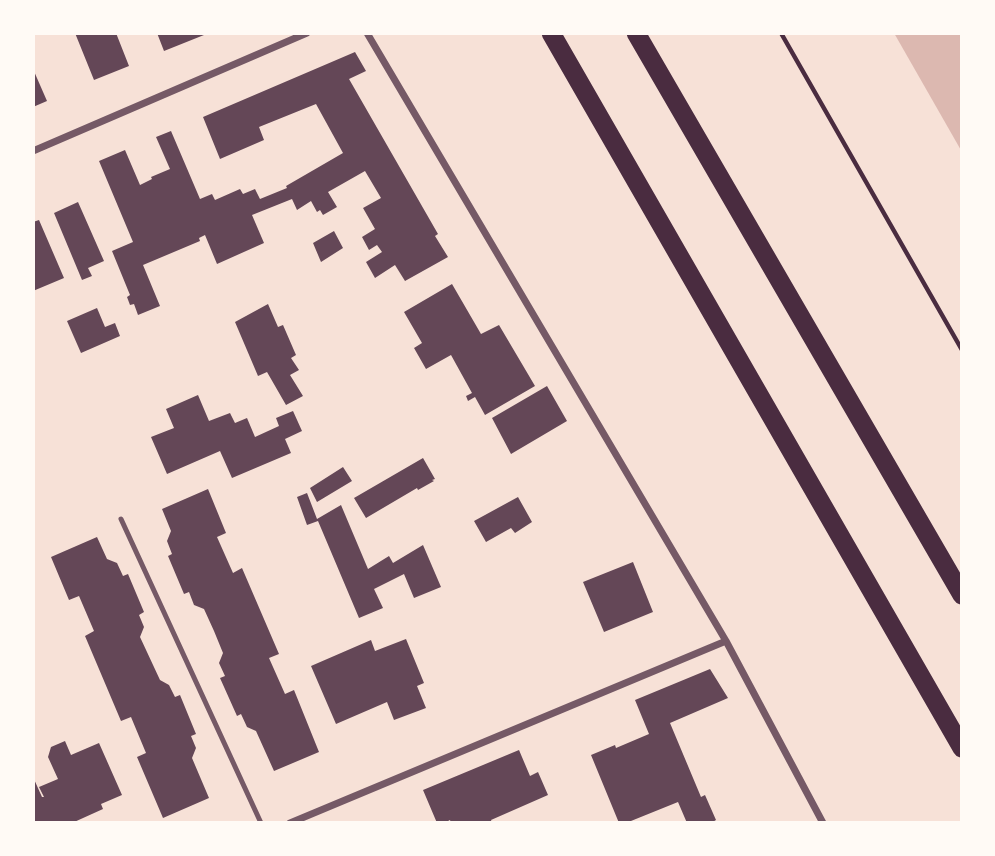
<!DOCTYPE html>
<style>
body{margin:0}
#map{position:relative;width:995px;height:856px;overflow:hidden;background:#f7e1d7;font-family:Spectral,serif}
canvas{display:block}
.frame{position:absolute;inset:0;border:35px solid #fffaf5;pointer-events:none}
</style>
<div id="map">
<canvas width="995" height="856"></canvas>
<div class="frame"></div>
</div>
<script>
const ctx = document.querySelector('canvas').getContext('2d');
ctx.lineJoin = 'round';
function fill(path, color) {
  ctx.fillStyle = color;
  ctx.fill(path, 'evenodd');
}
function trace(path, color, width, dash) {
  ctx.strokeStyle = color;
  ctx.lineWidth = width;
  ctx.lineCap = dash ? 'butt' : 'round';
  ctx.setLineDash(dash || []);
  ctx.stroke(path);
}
fill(new Path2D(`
 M 894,33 L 962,33 L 962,152 Z`), '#dcb8b0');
fill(new Path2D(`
 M 75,33 L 116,33 L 129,66 L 94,80 Z
 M 157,33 L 209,33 L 164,51 Z
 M 355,52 L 366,71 L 349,79 L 438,234 L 435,236 L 448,257 L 405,281 L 395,265 L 375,278 L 366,262 L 382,252 L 377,245 L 369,250 L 362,237 L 375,229 L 363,208 L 381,198 L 365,171 L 328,192 L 337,207 L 323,215 L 320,210 L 317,212 L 311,201 L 297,210 L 292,199 L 252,215 L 264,243 L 217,264 L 205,235 L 199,238 L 200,241 L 143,265 L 160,306 L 138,315 L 134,304 L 130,305 L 127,297 L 130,295 L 112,251 L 133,242 L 99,161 L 125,150 L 140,185 L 152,179 L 151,177 L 170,169 L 156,137 L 171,131 L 200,199 L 212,194 L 215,200 L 240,189 L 243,194 L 255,189 L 260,199 L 287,188 L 286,186 L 343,153 L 316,104 L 259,127 L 264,140 L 220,159 L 203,117 Z
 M 33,69 L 47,101 L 33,107 Z
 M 78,202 L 104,261 L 88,268 L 92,276 L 82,280 L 54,213 Z
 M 39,220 L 64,278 L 33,291 L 33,222 Z
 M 334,231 L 343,248 L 321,262 L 313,243 Z
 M 452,284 L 481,334 L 499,325 L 535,386 L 485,415 L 475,397 L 468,401 L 466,396 L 472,393 L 451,355 L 426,369 L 414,348 L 422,343 L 404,312 Z
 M 268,304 L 278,327 L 283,325 L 296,355 L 291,358 L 299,370 L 290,375 L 303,396 L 286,405 L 267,372 L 258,376 L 235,322 Z
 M 97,308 L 105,327 L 115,323 L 120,336 L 81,353 L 67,321 Z
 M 547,386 L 567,421 L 511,454 L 492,418 Z
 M 198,395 L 209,421 L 230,413 L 235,423 L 247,418 L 255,437 L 279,426 L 276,418 L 293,411 L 302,431 L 285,439 L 291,453 L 232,478 L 220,451 L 167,474 L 151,437 L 174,428 L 166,409 Z
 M 423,458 L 435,479 L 432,480 L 434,481 L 418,490 L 417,488 L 366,518 L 354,498 Z
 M 343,467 L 352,481 L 317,502 L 310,488 Z
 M 208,489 L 226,533 L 217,537 L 233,573 L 242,568 L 279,654 L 269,658 L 285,694 L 294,690 L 319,752 L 274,771 L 256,731 L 247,727 L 241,714 L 237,716 L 220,678 L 225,676 L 219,663 L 223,653 L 214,631 L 204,609 L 194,605 L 189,592 L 184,594 L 168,556 L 172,554 L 167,541 L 171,531 L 162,509 Z
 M 307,493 L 317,519 L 341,505 L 368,569 L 389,556 L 393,563 L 423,545 L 441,587 L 414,598 L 404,574 L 374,589 L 383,608 L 359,618 L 318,521 L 307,525 L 297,497 Z
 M 518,497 L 532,522 L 515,533 L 511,528 L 486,542 L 474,521 Z
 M 97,537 L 107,559 L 117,563 L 123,576 L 128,574 L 144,612 L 139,615 L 144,627 L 140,637 L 160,680 L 169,685 L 175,697 L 180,695 L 196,734 L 191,736 L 196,748 L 192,758 L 209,798 L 163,818 L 137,757 L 146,753 L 131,717 L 121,721 L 85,636 L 94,631 L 79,596 L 69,600 L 51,557 Z
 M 633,562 L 653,612 L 604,632 L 583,582 Z
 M 406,639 L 424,683 L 417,686 L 426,708 L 394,720 L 387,702 L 336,724 L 311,666 L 371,640 L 375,651 Z
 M 710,669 L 728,698 L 670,723 L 701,797 L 705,795 L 716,820 L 711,823 L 687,823 L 678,802 L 626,823 L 619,823 L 591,755 L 615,745 L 616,748 L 649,734 L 635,700 Z
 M 65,741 L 71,755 L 99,743 L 122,795 L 101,804 L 103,809 L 72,823 L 33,823 L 33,777 L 42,797 L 44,797 L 39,787 L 58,779 L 48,757 L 51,747 Z
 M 519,750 L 530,776 L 538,772 L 548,795 L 491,820 L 492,823 L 451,823 L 450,820 L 444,823 L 437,823 L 423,790 Z`), '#644757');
trace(new Path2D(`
 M 781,33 L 962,350`), '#4a2c40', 4.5);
trace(new Path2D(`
 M 121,519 L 261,823`), '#755966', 5);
trace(new Path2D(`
 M 367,33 L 726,641 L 823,823
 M 33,151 L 307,33
 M 290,823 L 726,641`), '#755966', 7);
trace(new Path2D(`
 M 551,33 L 962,748
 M 636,33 L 962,595`), '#4a2c40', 19);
</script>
